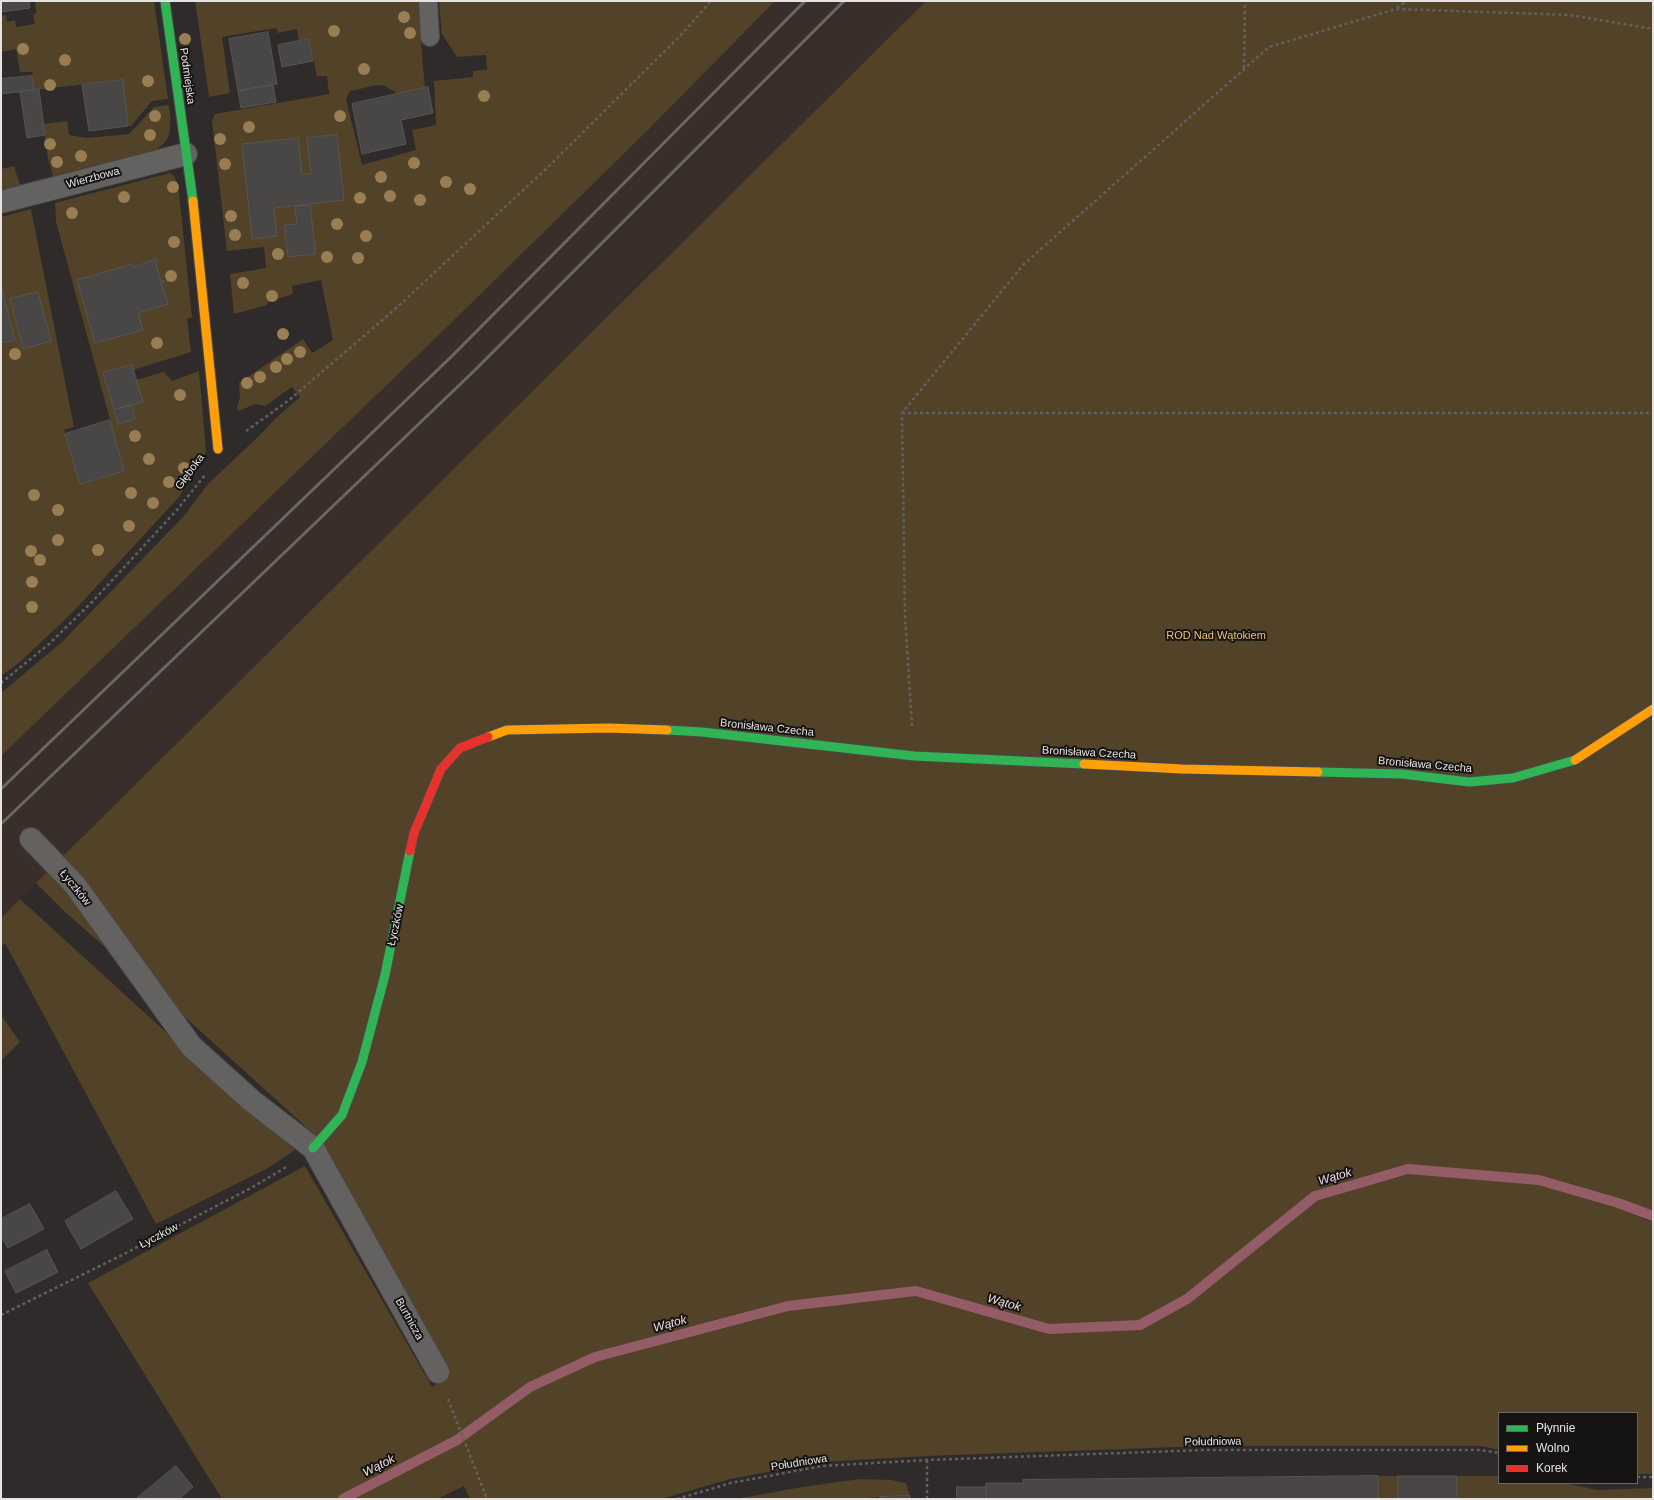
<!DOCTYPE html>
<meta charset="utf-8">
<style>
body{margin:0}
#map{position:relative;width:1654px;height:1500px;overflow:hidden;background:#2e2b2a;font-family:Arial,sans-serif}
canvas{display:block}
.frame{position:absolute;inset:0;border:2px solid #e6e2e1;pointer-events:none}
.legend{position:absolute;left:1498px;top:1412px;width:140px;height:72px;box-sizing:border-box;background:#161413;border:1px solid #696665;margin:0;padding:5px 7px;list-style:none;font-size:12px;color:#e6e2e1}
.legend li{display:flex;align-items:center;gap:8px;height:20px}
.legend b{width:20px;border:1px solid #696665}
</style>
<div id="map">
<canvas width="1654" height="1500"></canvas>
<div class="frame"></div>
<ul class="legend">
<li><b style="height:5px;background:#30b455"></b>Płynnie</li>
<li><b style="height:5px;background:#ff9f0a"></b>Wolno</li>
<li><b style="height:5px;background:#e5322d"></b>Korek</li>
</ul>
</div>
<script>
const ctx = document.querySelector('canvas').getContext('2d');
ctx.lineJoin = 'round';
function fill(path, color) {
  ctx.fillStyle = color;
  ctx.fill(path, 'evenodd');
}
function trace(path, color, width, dash) {
  ctx.strokeStyle = color;
  ctx.lineWidth = width;
  ctx.lineCap = dash ? 'butt' : 'round';
  ctx.setLineDash(dash || []);
  ctx.stroke(path);
}
function drawText(font, color, halo, rows, align = 'center') {
  ctx.font = font + ' Arial,sans-serif';
  ctx.lineWidth = 4;
  ctx.setLineDash([]);
  ctx.textBaseline = 'middle';
  ctx.strokeStyle = halo;
  ctx.fillStyle = color;
  for (const [text, x, y, turn = 0] of rows) {
    ctx.save();
    ctx.translate(x, y);
    ctx.rotate((+turn || 0) * Math.PI / 180);
    ctx.textAlign = isNaN(turn) ? turn : align;
    if (halo) ctx.strokeText(text, 0, 0);
    ctx.fillText(text, 0, 0);
    ctx.restore();
  }
}
fill(new Path2D(`
 M 775,1 L 926,1 L 1,918 L 1,756 L 446,328 L 648,130 Z`), '#392e2a');
fill(new Path2D(`
 M 35,1 L 154,1 L 168,99 L 152,101 L 131,126 L 128,126 L 122,80 L 34,90 L 32,72 L 20,72 L 16,49 L 1,52 L 1,16 L 6,15 L 7,22 L 15,20 L 16,27 L 35,24 L 33,14 L 36,13 Z
 M 195,1 L 423,1 L 426,36 L 421,44 L 425,88 L 398,94 L 385,86 L 378,85 L 350,91 L 346,99 L 362,165 L 416,150 L 412,130 L 436,125 L 434,81 L 473,77 L 473,71 L 487,70 L 486,55 L 457,57 L 442,34 L 439,1 L 775,1 L 648,130 L 446,328 L 1,756 L 1,693 L 62,642 L 183,517 L 208,484 L 261,434 L 276,418 L 300,397 L 292,387 L 265,406 L 255,404 L 239,411 L 237,408 L 240,397 L 239,383 L 303,339 L 312,353 L 333,340 L 321,280 L 292,286 L 293,294 L 268,302 L 267,305 L 234,314 L 230,274 L 266,268 L 264,247 L 227,251 L 212,121 L 215,114 L 329,94 L 327,76 L 317,76 L 309,39 L 299,41 L 297,29 L 278,33 L 276,28 L 222,37 L 230,93 L 209,97 Z
 M 926,1 L 1653,1 L 1653,1213 L 1618,1200 L 1539,1178 L 1408,1167 L 1313,1193 L 1187,1295 L 1141,1322 L 1050,1326 L 917,1288 L 787,1304 L 593,1355 L 528,1385 L 454,1438 L 336,1499 L 222,1499 L 88,1283 L 305,1166 L 432,1387 L 448,1377 L 413,1310 L 315,1135 L 197,1028 L 65,912 L 36,883 Z
 M 169,105 C 171,124 174,140 155,150 L 53,176 L 48,158 L 43,124 L 67,121 L 69,135 L 87,138 L 129,134 L 154,107 Z
 M 14,166 L 20,185 L 1,190 L 1,169 Z
 M 170,173 L 174,176 L 178,184 L 192,317 L 187,319 L 191,352 L 133,370 L 132,365 L 103,373 L 118,424 L 135,419 L 131,405 L 136,380 L 164,372 L 172,381 L 199,371 L 206,452 L 179,497 L 72,613 L 20,662 L 1,676 L 1,217 L 31,209 L 74,427 L 64,430 L 80,484 L 124,471 L 56,222 L 55,203 Z
 M 20,899 L 295,1150 L 268,1168 L 156,1224 L 5,943 L 1,946 L 1,918 Z
 M 1,1015 L 20,1042 L 1,1061 Z
 M 1410,1174 L 1539,1184 L 1617,1208 L 1653,1222 L 1653,1474 L 1637,1474 L 1637,1413 L 1499,1413 L 1499,1450 L 1481,1446 L 1206,1446 L 927,1456 L 822,1462 L 730,1479 L 661,1499 L 470,1499 L 464,1486 L 437,1499 L 351,1499 L 459,1443 L 532,1390 L 597,1360 L 790,1310 L 917,1296 L 1050,1333 L 1143,1329 L 1189,1302 L 1318,1199 Z
 M 1378,1476 L 1398,1476 L 1398,1499 L 1378,1499 Z
 M 1457,1476 L 1499,1476 L 1499,1483 L 1564,1483 L 1597,1490 L 1653,1488 L 1653,1499 L 1457,1499 Z
 M 860,1479 L 892,1480 L 906,1483 L 910,1496 L 880,1497 L 858,1499 L 735,1499 L 802,1487 Z`), '#514228');
trace(new Path2D(`
 M 343,1499 L 457,1440 L 530,1387 L 595,1357 L 788,1306 L 916,1291 L 1049,1329 L 1140,1325 L 1187,1299 L 1315,1196 L 1408,1169 L 1539,1180 L 1618,1203 L 1653,1216`), '#945c67', 10);
const building = new Path2D(`
 M 1,1 L 29,1 L 30,8 L 1,12 Z
 M 268,32 L 277,84 L 238,91 L 229,39 Z
 M 309,39 L 313,61 L 282,67 L 278,45 Z
 M 32,76 L 34,90 L 1,94 L 1,79 Z
 M 123,80 L 128,126 L 89,131 L 82,85 Z
 M 273,85 L 276,102 L 241,108 L 238,91 Z
 M 428,87 L 433,113 L 401,120 L 406,144 L 362,154 L 352,104 Z
 M 39,89 L 45,135 L 27,138 L 20,92 Z
 M 337,135 L 344,200 L 274,208 L 277,236 L 252,239 L 242,144 L 298,138 L 302,174 L 311,174 L 307,138 Z
 M 310,205 L 316,254 L 288,257 L 284,225 L 297,224 L 295,207 Z
 M 157,259 L 158,261 L 155,262 L 161,281 L 163,280 L 164,282 L 161,282 L 168,304 L 138,313 L 143,330 L 95,343 L 77,280 L 132,264 L 133,267 Z
 M 1,286 L 15,340 L 1,343 Z
 M 38,292 L 51,341 L 23,349 L 10,299 Z
 M 132,365 L 143,402 L 114,410 L 103,373 Z
 M 131,405 L 135,419 L 118,424 L 114,410 Z
 M 110,420 L 124,471 L 80,484 L 65,434 Z
 M 116,1191 L 133,1219 L 81,1249 L 65,1221 Z
 M 30,1204 L 44,1229 L 8,1248 L 1,1236 L 1,1219 Z
 M 47,1250 L 58,1272 L 16,1293 L 5,1271 Z
 M 176,1466 L 193,1487 L 179,1499 L 136,1499 Z
 M 1378,1476 L 1378,1499 L 986,1499 L 986,1483 L 1023,1483 L 1023,1480 Z
 M 1398,1476 L 1457,1476 L 1457,1499 L 1398,1499 Z
 M 957,1487 L 986,1487 L 986,1499 L 957,1499 Z
 M 910,1496 L 910,1499 L 880,1499 L 880,1497 Z`);
fill(building, '#494746');
trace(building, '#575553', 1);
const lane = new Path2D(`
 M 428,1 L 430,37`);
const street = new Path2D(`
 M 1,202 L 186,154
 M 31,839 L 75,885 L 191,1046 L 252,1101 L 313,1148 L 438,1372`);
const fast = new Path2D(`
 M 165,1 L 193,201
 M 667,730 L 702,732 L 914,756 L 1084,764
 M 1318,772 L 1402,774 L 1469,782 L 1513,778 L 1575,760
 M 313,1148 L 342,1115 L 362,1062 L 385,975 L 410,851`);
const slow = new Path2D(`
 M 193,201 L 218,449
 M 488,737 L 507,730 L 609,728 L 667,730
 M 1575,760 L 1653,709
 M 1084,764 L 1182,769 L 1318,772`);
const jam = new Path2D(`
 M 410,851 L 414,833 L 441,769 L 460,748 L 488,737`);
trace(lane, '#4b4848', 20);
trace(street, '#4b4848', 24);
trace(fast, '#4b4848', 11);
trace(slow, '#4b4848', 11);
trace(jam, '#4b4848', 11);
trace(new Path2D(`
 M 1397,8 L 1406,1
 M 1244,68 L 1245,1
 M 902,413 L 1653,413
 M 246,431 L 288,401 L 393,311 L 547,168 L 683,33 L 711,1
 M 1,683 L 49,644 L 93,601 L 176,511 L 206,474
 M 912,726 L 905,616 L 902,413 L 1023,265 L 1269,47 L 1396,9 L 1570,15 L 1653,29
 M 1,1315 L 122,1255 L 251,1188 L 288,1166
 M 448,1399 L 487,1499
 M 927,1460 L 927,1499
 M 1637,1477 L 1653,1477
 M 677,1499 L 731,1483 L 822,1466 L 927,1460 L 1204,1450 L 1480,1450 L 1499,1453`), '#626160', 2.5, [3, 3]);
trace(lane, '#646261', 18);
trace(street, '#646261', 22);
trace(fast, '#30b455', 9);
trace(slow, '#ff9f0a', 9);
trace(jam, '#e5322d', 9);
trace(new Path2D(`
 M 1,789 L 451,357 L 805,1
 M 1,824 L 474,371 L 844,1`), '#6a6766', 3);
ctx.fillStyle = '#987e52';
for (const [x, y] of [
 [404,17],
 [334,31],
 [410,33],
 [185,39],
 [23,49],
 [65,60],
 [364,69],
 [148,81],
 [50,85],
 [484,96],
 [155,116],
 [340,116],
 [249,127],
 [150,135],
 [220,139],
 [50,144],
 [81,156],
 [57,162],
 [414,163],
 [225,164],
 [381,177],
 [446,182],
 [173,187],
 [470,189],
 [390,196],
 [124,197],
 [360,198],
 [420,200],
 [72,213],
 [231,216],
 [337,224],
 [235,235],
 [366,236],
 [174,242],
 [278,254],
 [327,257],
 [358,258],
 [171,276],
 [243,283],
 [272,296],
 [283,334],
 [157,343],
 [300,352],
 [15,354],
 [287,359],
 [276,367],
 [260,377],
 [247,383],
 [180,395],
 [135,436],
 [149,459],
 [184,468],
 [169,482],
 [131,493],
 [34,495],
 [153,503],
 [58,510],
 [129,526],
 [58,540],
 [98,550],
 [31,551],
 [40,560],
 [32,582],
 [32,607]
]) {
  ctx.beginPath();
  ctx.arc(x, y, 6, 0, 2 * Math.PI);
  ctx.fill();
}
drawText('11px', '#e6e2e1', '#161413', [
 ["Podmiejska",187,76,82],
 ["Wierzbowa",93,178,-15],
 ["Głęboka",190,472,-54],
 ["Bronisława Czecha",767,728,6],
 ["Bronisława Czecha",1089,753,3],
 ["Bronisława Czecha",1425,765,5],
 ["Łyczków",75,888,51],
 ["Łyczków",396,925,-78],
 ["Łyczków",159,1236,-28],
 ["Burtnicza",409,1319,61],
 ["Południowa",1213,1442,-1],
 ["Południowa",799,1463,-9]
]);
drawText('11px', '#eec172', '#161413', [
 ["ROD Nad Wątokiem",1216,636]
]);
drawText('italic 12px', '#f2dee1', '#161413', [
 ["Wątok",1335,1177,-16],
 ["Wątok",1004,1303,16],
 ["Wątok",670,1324,-15],
 ["Wątok",379,1466,-27]
]);
</script>
